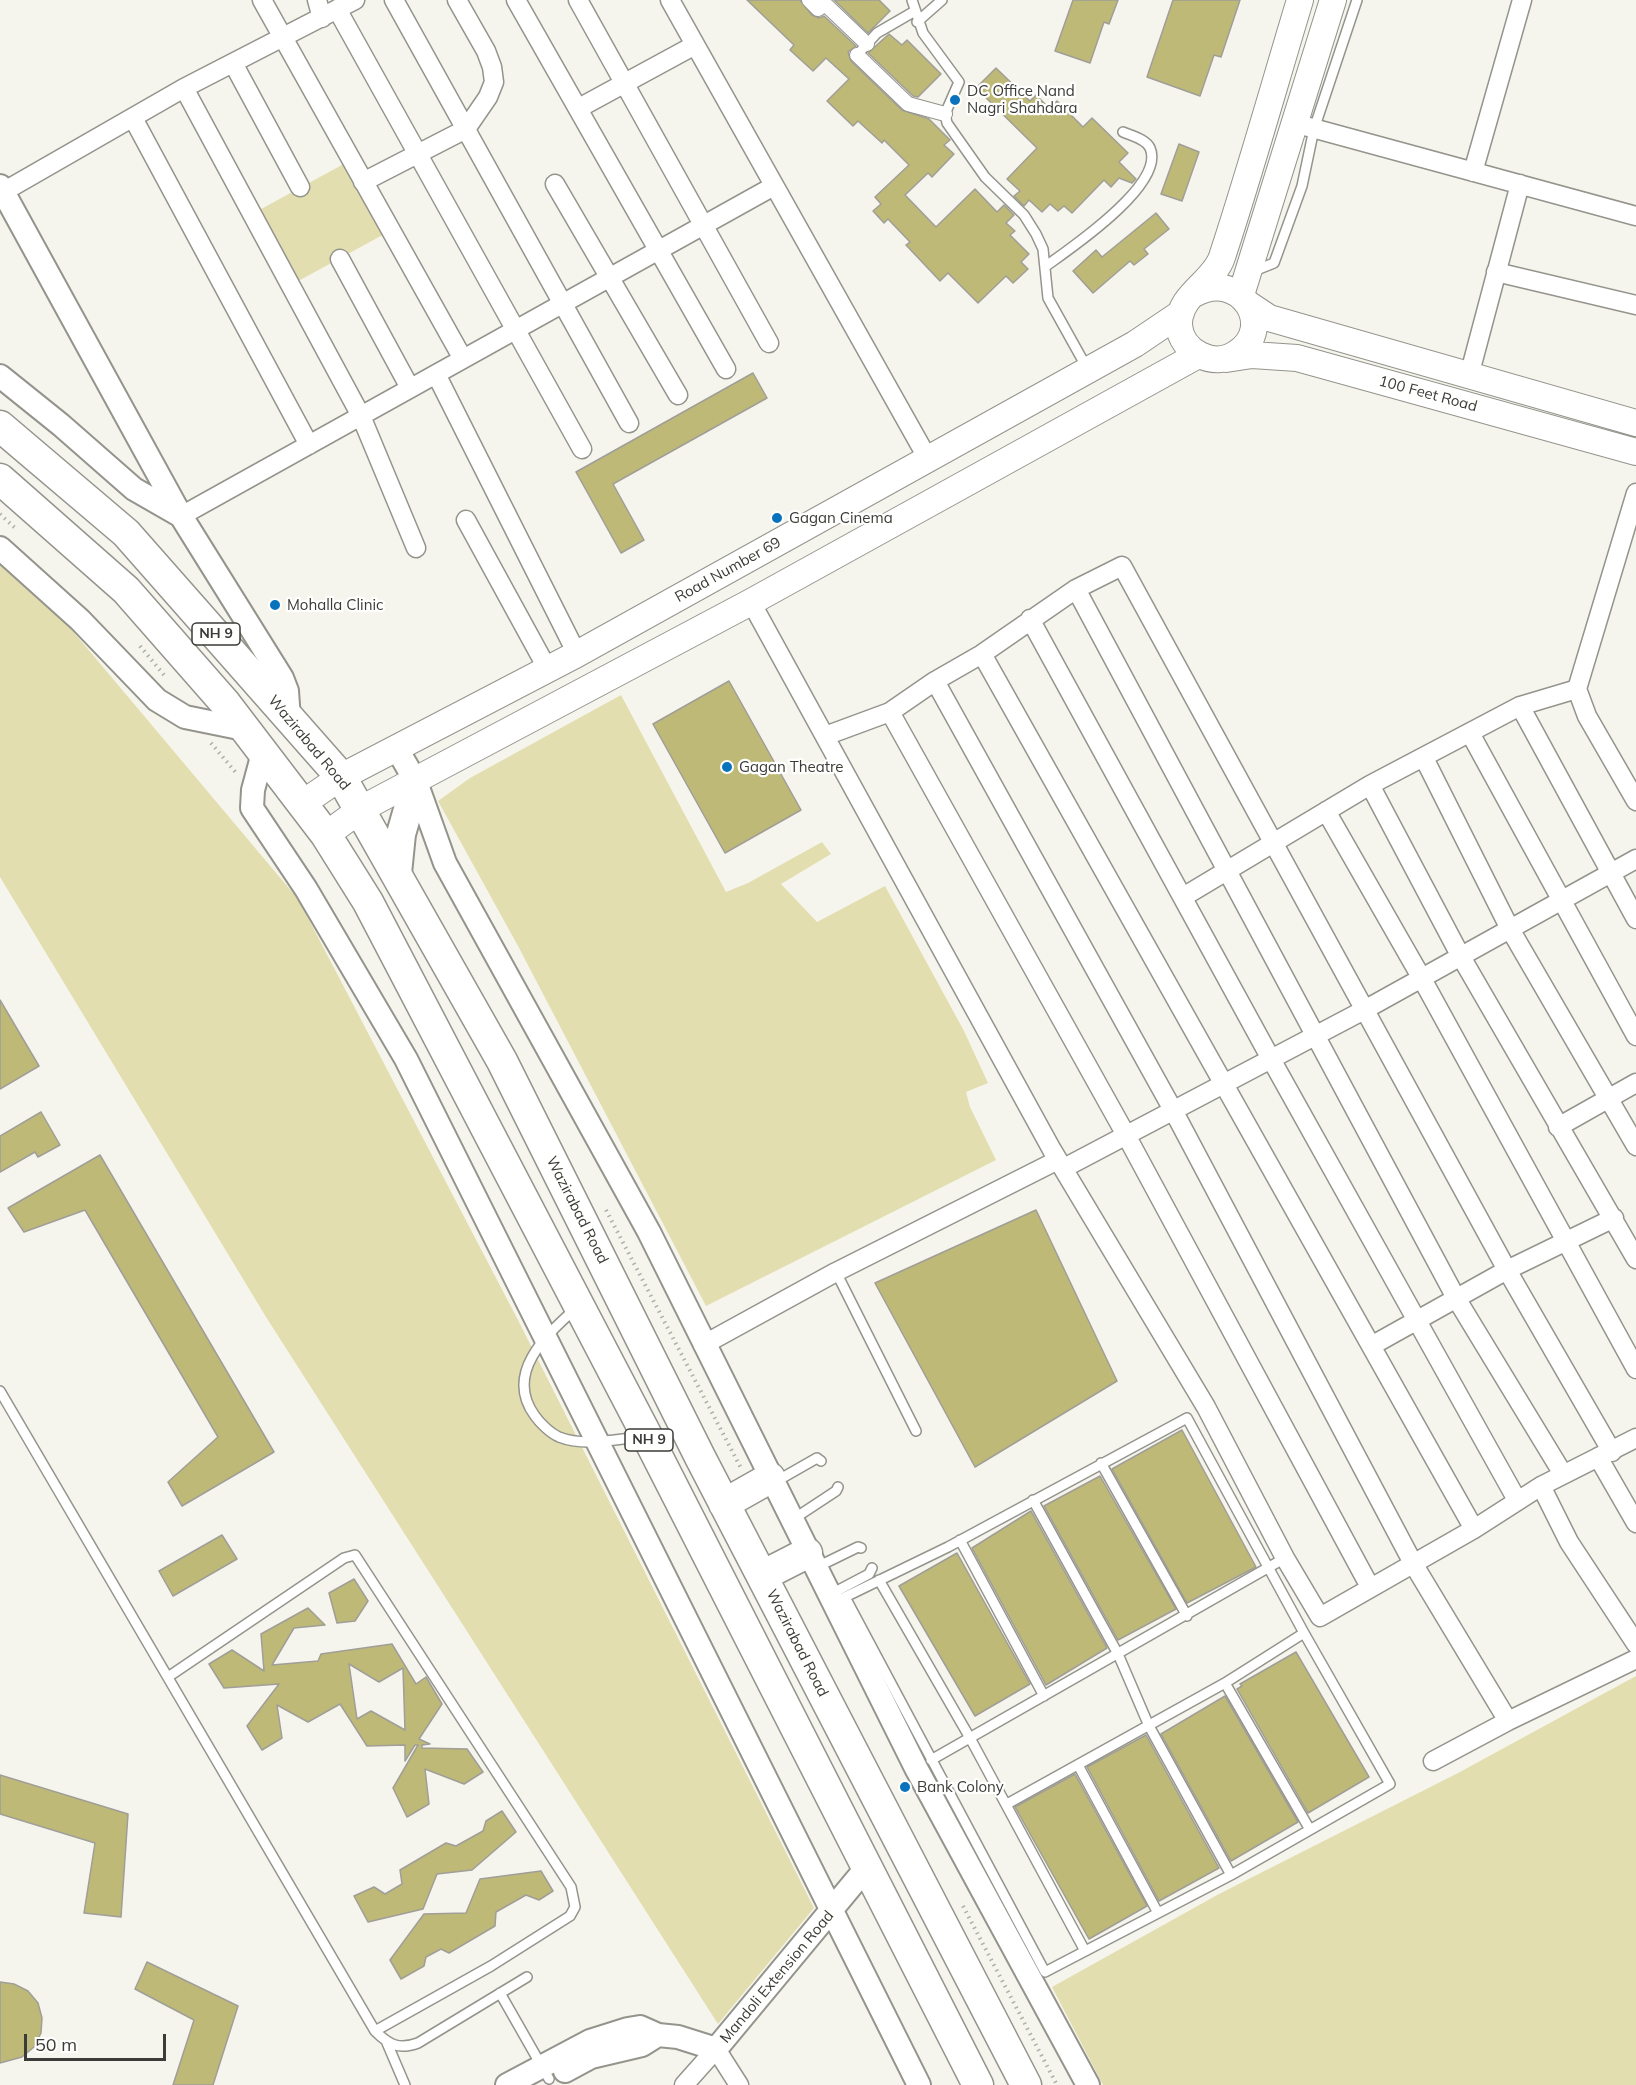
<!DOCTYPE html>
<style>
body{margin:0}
#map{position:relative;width:1636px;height:2085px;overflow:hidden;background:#f6f5ed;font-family:Mulish,sans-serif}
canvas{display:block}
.scale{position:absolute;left:24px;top:2034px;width:142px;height:27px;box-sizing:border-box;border:3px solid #3b3b38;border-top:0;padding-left:8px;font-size:18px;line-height:21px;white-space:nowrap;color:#3b3b38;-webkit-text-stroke:4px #fffffe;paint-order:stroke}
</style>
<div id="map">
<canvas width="1636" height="2085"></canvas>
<div class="scale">50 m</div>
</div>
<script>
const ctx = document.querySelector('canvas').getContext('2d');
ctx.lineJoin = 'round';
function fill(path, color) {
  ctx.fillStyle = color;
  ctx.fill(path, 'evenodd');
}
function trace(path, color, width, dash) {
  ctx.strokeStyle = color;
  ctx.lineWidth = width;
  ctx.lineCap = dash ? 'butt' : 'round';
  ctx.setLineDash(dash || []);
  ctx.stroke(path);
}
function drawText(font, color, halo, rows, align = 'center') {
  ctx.font = font + ' Mulish,sans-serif';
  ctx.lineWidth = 4.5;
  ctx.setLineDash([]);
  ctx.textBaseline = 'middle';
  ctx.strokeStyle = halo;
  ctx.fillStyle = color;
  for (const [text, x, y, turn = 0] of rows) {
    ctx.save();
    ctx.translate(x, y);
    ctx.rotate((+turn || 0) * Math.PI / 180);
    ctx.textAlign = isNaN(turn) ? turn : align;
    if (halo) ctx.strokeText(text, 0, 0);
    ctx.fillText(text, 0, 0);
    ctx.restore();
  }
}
fill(new Path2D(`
 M 351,160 L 390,231 L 291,285 L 252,214 Z
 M 0,565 L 71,629 L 298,899 L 518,1320 L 814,1908 L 718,2024 L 266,1317 L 0,877 Z
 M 621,695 L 726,892 L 748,883 L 822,842 L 831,854 L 781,884 L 817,922 L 885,886 L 964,1031 L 988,1083 L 966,1092 L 970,1107 L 996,1160 L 706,1306 L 518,946 L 438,801 L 470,778 Z
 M 1636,1676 L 1636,2085 L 1103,2085 L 1052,1987 L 1219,1894 L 1458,1773 Z`), '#e2deb0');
const building = new Path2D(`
 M 747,0 L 800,0 L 812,15 L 819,18 L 824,16 L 856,46 L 848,52 L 851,61 L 902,110 L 929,119 L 950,140 L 944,145 L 954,154 L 932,177 L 928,173 L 905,195 L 936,227 L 975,189 L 997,212 L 1004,205 L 1014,215 L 1006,223 L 1015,231 L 1010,235 L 1029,254 L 1021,262 L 1028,269 L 1013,283 L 1006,276 L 978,303 L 948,273 L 940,281 L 906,245 L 910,242 L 888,219 L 884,223 L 873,211 L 881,204 L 875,197 L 909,165 L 884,140 L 882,143 L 858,121 L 853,126 L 827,101 L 849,79 L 826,58 L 813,71 L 790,50 L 794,45 Z
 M 834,0 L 879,0 L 890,11 L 868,33 Z
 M 1073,0 L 1118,0 L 1109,24 L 1104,22 L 1090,63 L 1055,51 Z
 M 1173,0 L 1240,0 L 1221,57 L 1214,55 L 1200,96 L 1147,77 Z
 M 889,34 L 902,45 L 907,40 L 941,74 L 918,97 L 913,96 L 868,53 Z
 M 996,68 L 1030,101 L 1036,95 L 1050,109 L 1057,101 L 1083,127 L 1092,118 L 1128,153 L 1119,162 L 1136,179 L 1132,183 L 1119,178 L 1111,187 L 1104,180 L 1072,213 L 1064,206 L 1058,211 L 1050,204 L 1042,212 L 1029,200 L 1024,206 L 1014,196 L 1020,191 L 1007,179 L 1037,148 L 976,88 Z
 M 1179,144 L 1199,152 L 1182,201 L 1161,194 Z
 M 1156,213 L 1169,229 L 1144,249 L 1148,254 L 1134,265 L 1130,261 L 1093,293 L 1073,271 L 1096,250 L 1102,257 Z
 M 753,373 L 767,398 L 613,484 L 644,540 L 621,553 L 576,472 Z
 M 729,681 L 801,810 L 725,853 L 653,724 Z
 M 0,1000 L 39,1066 L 0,1089 Z
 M 41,1112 L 60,1145 L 38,1157 L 35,1152 L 0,1172 L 0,1136 Z
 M 100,1155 L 274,1452 L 182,1506 L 168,1482 L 218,1437 L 85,1210 L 24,1232 L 8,1208 Z
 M 1036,1210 L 1117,1381 L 975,1467 L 875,1283 Z
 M 1182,1430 L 1256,1567 L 1187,1603 L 1112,1469 Z
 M 1100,1476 L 1176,1609 L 1118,1640 L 1044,1506 Z
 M 1031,1511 L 1107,1648 L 1046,1685 L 972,1548 Z
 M 222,1535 L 237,1559 L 173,1596 L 159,1571 Z
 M 957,1553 L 1030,1684 L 975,1716 L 899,1586 Z
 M 354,1579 L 368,1601 L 355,1621 L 337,1623 L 329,1593 Z
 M 308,1608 L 325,1625 L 294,1628 L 272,1665 L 318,1661 L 321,1654 L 392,1644 L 416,1684 L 426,1677 L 442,1704 L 419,1739 L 430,1744 L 422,1745 L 422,1748 L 467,1749 L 483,1772 L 464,1784 L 425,1769 L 429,1804 L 407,1817 L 393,1788 L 418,1745 L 415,1745 L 405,1761 L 405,1745 L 367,1746 L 340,1704 L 308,1722 L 277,1705 L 282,1738 L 262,1750 L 247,1726 L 279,1684 L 224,1688 L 209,1664 L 232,1650 L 264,1671 L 261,1634 ZM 349,1664 L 379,1682 L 403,1668 L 405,1730 L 371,1711 L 357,1719 Z
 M 1296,1652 L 1369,1777 L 1308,1813 L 1237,1689 L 1242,1686 L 1240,1684 Z
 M 1225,1696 L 1298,1822 L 1231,1861 L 1161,1734 Z
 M 1146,1735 L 1219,1868 L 1159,1901 L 1087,1767 Z
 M 1075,1774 L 1147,1906 L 1089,1939 L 1015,1807 Z
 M 0,1775 L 128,1814 L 121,1917 L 84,1913 L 95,1843 L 0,1814 Z
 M 502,1811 L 516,1832 L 472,1870 L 437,1874 L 423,1909 L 368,1922 L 354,1896 L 374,1887 L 385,1894 L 402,1884 L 400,1870 L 446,1843 L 456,1846 L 483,1831 L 486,1821 Z
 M 541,1871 L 553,1891 L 539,1900 L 526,1895 L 496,1912 L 495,1926 L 449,1953 L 441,1949 L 426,1957 L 424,1966 L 401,1979 L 390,1960 L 424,1914 L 466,1913 L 480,1879 Z
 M 147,1962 L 238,2006 L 213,2085 L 173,2085 L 194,2020 L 135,1989 Z
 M 0,1982 L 14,1984 L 28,1991 L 38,2003 L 42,2018 L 41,2033 L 34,2047 L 22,2057 L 0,2063 Z`);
fill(building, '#bfb978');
trace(building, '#9f9e97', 1.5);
const service = new Path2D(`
 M 912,0 L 923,33 L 959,82 L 945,114 L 947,123 L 985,177 L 1024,215 L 1036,234 L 1043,249 L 1048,298 L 1087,368
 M 917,22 L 942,0
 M 857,55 L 877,33 L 915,11
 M 1046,266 C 1071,248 1166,184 1150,148 C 1146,139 1132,136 1123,132
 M 1254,271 L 1274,263 L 1302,186 L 1314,129 L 1357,0
 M 836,1272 L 916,1431
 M 575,1309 C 545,1336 504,1374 535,1416 C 540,1423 550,1433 559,1437 C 584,1447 616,1439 641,1437
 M 0,1391 L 375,2031 C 389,2045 399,2050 418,2043 L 527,1977
 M 1187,1418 L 1304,1633 L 1390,1784 L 1231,1875 L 1045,1972 L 845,1597 L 948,1547 Z
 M 1101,1463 L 1187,1616
 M 775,1482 L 817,1458 L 821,1461
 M 1033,1500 L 1118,1654 L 1149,1726 L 1231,1875
 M 792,1520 L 836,1491 L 838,1487
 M 960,1540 L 1044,1696
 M 815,1568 L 858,1547 L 861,1548
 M 879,1580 L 970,1738 L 1085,1951
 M 831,1594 L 869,1574 L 872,1568
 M 168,1677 L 344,1558 L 355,1555 L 571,1887 L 575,1907 L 570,1916 L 491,1966 L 375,2031
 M 1225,1683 L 1309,1828
 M 931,1760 L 1285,1558
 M 1078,1765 L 1158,1913
 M 1007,1804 L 1225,1683 L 1304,1633
 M 500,1993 L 549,2079
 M 387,2043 L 405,2085`);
const pedestrian = new Path2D(`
 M 809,0 L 818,9 L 825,4 L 867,44
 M 857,55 L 908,104 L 945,114`);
const minor = new Path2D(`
 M 262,0 L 463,359
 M 317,0 L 322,18
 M 394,0 L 629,423
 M 516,0 L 726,369
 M 578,0 L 769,343
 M 670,0 L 928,459
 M 337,9 L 582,449
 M 233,63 L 300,187
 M 184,88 L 361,416 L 416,548
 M 579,108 L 695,45
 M 133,118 L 309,445
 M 1294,123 L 1636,216
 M 1473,172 L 1522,0
 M 363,182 L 466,129 L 488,97 L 494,82 L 492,67 L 486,51 L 457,0
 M 555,184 L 678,395
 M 3,192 L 184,88 L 355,0
 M 340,259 L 410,388
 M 1496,272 L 1636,305
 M 436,374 L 577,654
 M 1469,376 L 1520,184
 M 1636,493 L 1577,689 L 1587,716 L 1636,801
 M 181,516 L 774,186
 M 466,520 L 547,668
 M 1076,589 L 1456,1298 L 1563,1474
 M 751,602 L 1052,1150 L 1206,1407 L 1285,1558 L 1320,1617 L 1474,1529 L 1541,1486 L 1636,1438
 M 1030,619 L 1271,1059 L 1517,1500
 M 982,654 L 1474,1529
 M 935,681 L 1173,1110 L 1414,1565 L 1508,1721
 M 1520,706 L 1636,919
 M 890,712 L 1126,1135 L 1370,1587
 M 1470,733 L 1636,1036
 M 825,736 L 890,712 L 935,681 L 982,654 L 1076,589 L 1122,566 L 1507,1270 L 1612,1452
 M 1424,758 L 1510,929 L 1636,1146
 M 1370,785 L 1460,955 L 1636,1259
 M 1326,811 L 1421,977 L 1636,1369
 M 1183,897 L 1370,785 L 1520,706 L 1577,689
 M 1558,1127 L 1636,1083
 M 1064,1168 L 1366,1009 L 1636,859
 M 703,1345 L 836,1272 L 1058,1160
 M 1371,1346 L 1507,1270 L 1614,1218
 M 1598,1457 L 1636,1523
 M 1541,1486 L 1569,1542 L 1636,1644
 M 1433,1761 L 1508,1721 L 1636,1659
 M 684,2085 L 716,2049 L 739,2085`);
const tertiary = new Path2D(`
 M 0,186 L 181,516 L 282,678 L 287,691 L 289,719
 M 0,376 L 61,425 L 134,489 L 181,516
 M 0,548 L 80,620 L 157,700 L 185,717 L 244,729
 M 397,749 L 416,782 L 445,863 L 649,1232 L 916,1768 L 1088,2085
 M 263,753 L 253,790 L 252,808 L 306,889 L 406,1059 L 919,2085
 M 565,2071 L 591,2057 L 642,2045 L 658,2035
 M 507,2085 L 590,2041 L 628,2029 L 640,2027 L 658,2035 L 678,2037 L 716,2049 L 867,1867`);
const secondary = new Path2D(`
 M 1194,294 C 1240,268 1277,327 1237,353 C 1214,369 1181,352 1179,325 C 1178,295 1214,282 1222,257 C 1250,172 1274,86 1300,0
 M 1241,295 L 1333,0
 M 1248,304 L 1269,318 L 1636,423
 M 1226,359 L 1252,355 L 1297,358 L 1636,452
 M 303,803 L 341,777 L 577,654 L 1135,344 L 1181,313
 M 326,835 L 361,809 L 751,602 L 1198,355`);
const primary = new Path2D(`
 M 397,873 L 401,834 L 416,782`);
const trunk = new Path2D(`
 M 0,426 L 126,533 L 341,777 L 502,1061 L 700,1457 L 1026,2085
 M 0,479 L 126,590 L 226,704 L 326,835 L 368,902 L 647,1436 L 978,2085
 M 724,1504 L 770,1478
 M 762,1576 L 807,1553`);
trace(service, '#94948d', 12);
trace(pedestrian, '#94948d', 16);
trace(minor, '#94948d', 21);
trace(tertiary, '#94948d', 26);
trace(secondary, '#94948d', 28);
trace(primary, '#94948d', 32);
trace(trunk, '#94948d', 33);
trace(new Path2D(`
 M 0,514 L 15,528
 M 140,646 L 164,675
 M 211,743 L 237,774
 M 606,1210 L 742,1470
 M 963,1906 L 1057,2085`), '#afaea8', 4, [1.5, 4.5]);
trace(service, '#fff', 9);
trace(pedestrian, '#fff', 14);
trace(minor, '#fff', 18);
trace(tertiary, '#fff', 22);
trace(secondary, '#fff', 26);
trace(primary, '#fff', 28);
trace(trunk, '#fff', 30);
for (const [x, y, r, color] of [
 [955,100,6,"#0972bd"],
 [777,518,6,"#0972bd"],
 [275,605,6,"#0972bd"],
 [727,767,6,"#0972bd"],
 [905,1787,6,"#0972bd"]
]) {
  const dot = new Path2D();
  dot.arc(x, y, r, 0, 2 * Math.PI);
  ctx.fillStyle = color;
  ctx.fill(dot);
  trace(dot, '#fffffe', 2);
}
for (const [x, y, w] of [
 [216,634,48],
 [649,1440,48]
]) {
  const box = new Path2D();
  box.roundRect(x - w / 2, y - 11, w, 22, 4.5);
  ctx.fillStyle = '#fffffe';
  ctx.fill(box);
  trace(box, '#3b3b38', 1.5);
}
drawText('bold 14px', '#3b3b38', null, [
 ["NH 9",216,634],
 ["NH 9",649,1440]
]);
drawText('15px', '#3b3b38', '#fffffe', [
 ["DC Office Nand",967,91],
 ["Nagri Shahdara",967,108],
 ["Gagan Cinema",789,518],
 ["Mohalla Clinic",287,605],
 ["Gagan Theatre",739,767],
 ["Bank Colony",917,1787]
], 'left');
drawText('15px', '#3b3b38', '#fffffe', [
 ["100 Feet Road",1428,394,15],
 ["Road Number 69",728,570,-29],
 ["Wazirabad Road",309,743,50],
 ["Wazirabad Road",577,1210,63],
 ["Wazirabad Road",797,1643,63],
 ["Mandoli Extension Road",777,1977,-50]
]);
</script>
